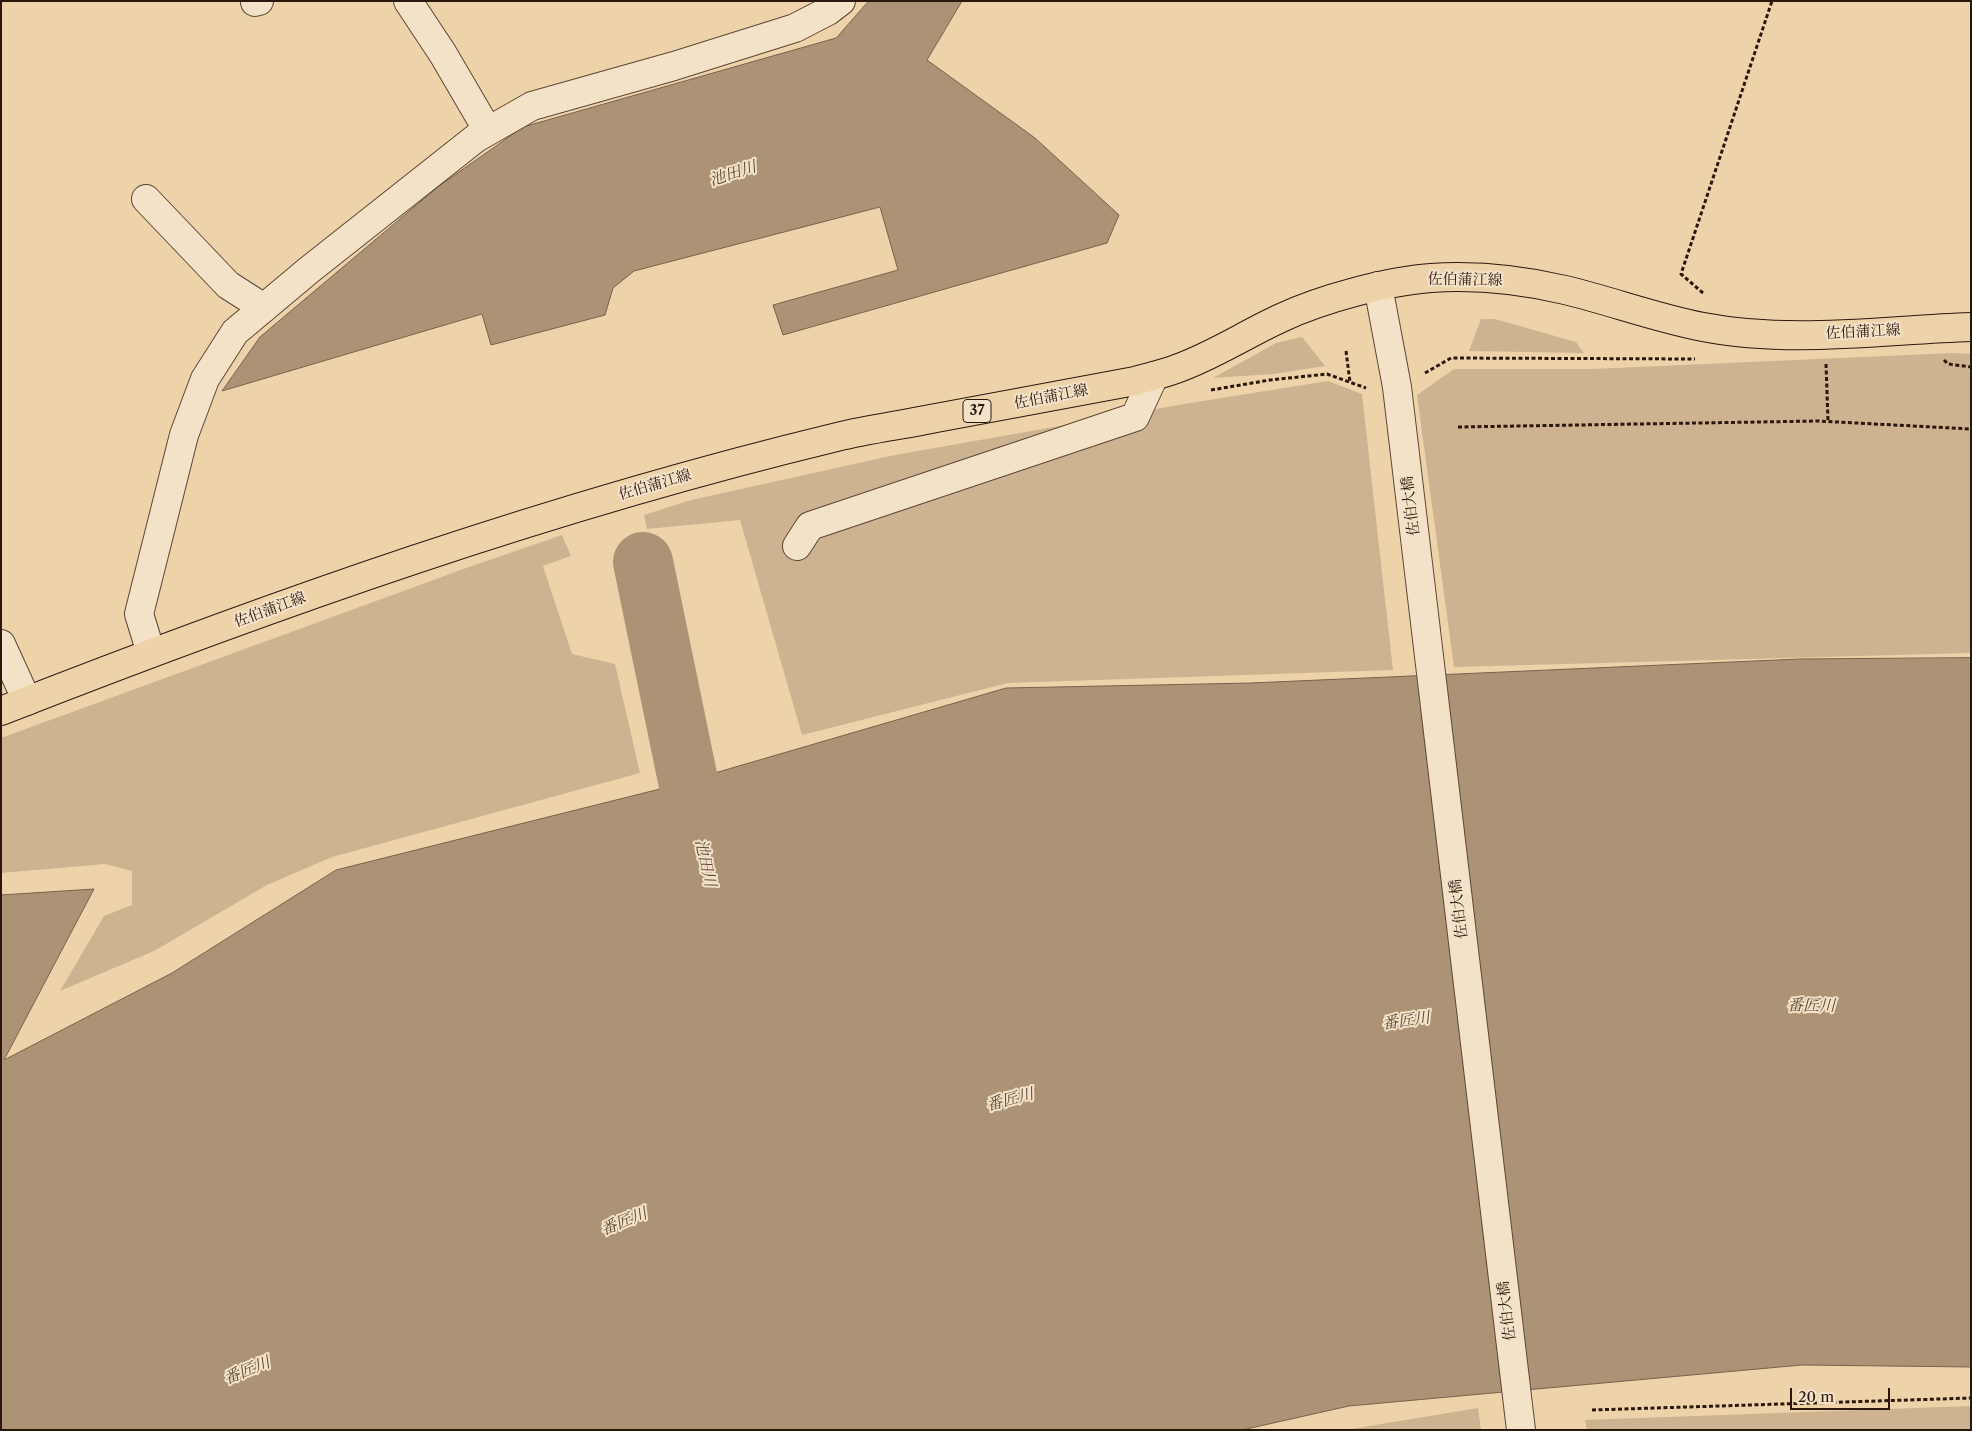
<!DOCTYPE html>
<meta charset="utf-8">
<style>
body{margin:0}
#map{position:relative;width:1972px;height:1431px;overflow:hidden;background:#eed3aa;font-family:"Libre Caslon Text",serif}
canvas{display:block}
.frame{position:absolute;inset:0;border:2px solid #2c170f;pointer-events:none}
.scale{position:absolute;left:1790px;top:1388px;width:100px;height:22px;box-sizing:border-box;border:2px solid #2c170f;border-top:0;padding-left:6px;font-size:15px;line-height:18px;white-space:nowrap;color:#2c170f;-webkit-text-stroke:4px #f4e2c8;paint-order:stroke}
</style>
<div id="map">
<canvas width="1972" height="1431"></canvas>
<div class="frame"></div>
<div class="scale">20 m</div>
</div>
<script>
const ctx = document.querySelector('canvas').getContext('2d');
ctx.lineJoin = 'round';
function fill(path, color) {
  ctx.fillStyle = color;
  ctx.fill(path, 'evenodd');
}
function trace(path, color, width, dash) {
  ctx.strokeStyle = color;
  ctx.lineWidth = width;
  ctx.lineCap = dash ? 'butt' : 'round';
  ctx.setLineDash(dash || []);
  ctx.stroke(path);
}
function drawText(font, color, halo, rows, align = 'center') {
  ctx.font = font + ' "Libre Caslon Text","Noto Serif JP",serif';
  ctx.lineWidth = 4;
  ctx.setLineDash([]);
  ctx.textBaseline = 'middle';
  ctx.strokeStyle = halo;
  ctx.fillStyle = color;
  for (const [text, x, y, turn = 0] of rows) {
    ctx.save();
    ctx.translate(x, y);
    ctx.rotate((+turn || 0) * Math.PI / 180);
    ctx.textAlign = isNaN(turn) ? turn : align;
    if (halo) ctx.strokeText(text, 0, 0);
    ctx.fillText(text, 0, 0);
    ctx.restore();
  }
}
fill(new Path2D(`
 M 1481,319 L 1495,319 L 1576,342 L 1584,353 L 1469,351 Z
 M 1302,337 L 1325,366 L 1274,374 L 1213,378 L 1276,343 Z
 M 1953,353 L 1971,354 L 1971,653 L 1454,667 L 1417,395 L 1454,369 L 1592,369 Z
 M 1328,381 L 1362,394 L 1393,670 L 1008,683 L 802,735 L 740,520 L 647,529 L 644,515 L 691,500 L 895,455 L 1184,404 Z
 M 562,535 L 571,556 L 543,566 L 572,654 L 615,664 L 640,773 L 332,857 L 267,885 L 154,951 L 60,991 L 104,916 L 132,905 L 132,871 L 105,864 L 1,873 L 1,738 L 469,567 Z
 M 1971,1406 L 1971,1430 L 1587,1430 L 1585,1420 Z
 M 1478,1408 L 1481,1430 L 1345,1430 Z`), '#cdb390');
const water = new Path2D(`
 M 869,1 L 962,1 L 927,60 L 1035,138 L 1119,215 L 1107,243 L 783,335 L 773,305 L 898,270 L 880,207 L 634,271 L 613,288 L 605,315 L 491,345 L 482,314 L 222,391 L 260,337 L 439,186 L 523,127 L 836,38 Z
 M 1971,658 L 1971,1367 L 1802,1365 L 1349,1406 L 1242,1430 L 1,1430 L 1,895 L 94,889 L 4,1060 L 172,973 L 336,870 L 660,789 L 1006,688 L 1251,683 L 1800,659 Z`);
fill(water, '#ac9375');
trace(water, '#79614c', 1);
trace(new Path2D(`
 M 643,562 L 705,863`), '#ac9375', 60);
const minor = new Path2D(`
 M 408,1 L 443,54 L 488,131
 M 255,2 L 259,1
 M 146,199 L 228,285 L 264,308
 M 1378,286 L 1397,387 L 1521,1430
 M 797,546 L 810,526 L 1135,417 L 1154,376
 M 1,644 L 27,701
 M 151,653 L 139,614 L 184,435 L 205,379 L 235,332 L 309,270 L 476,138 L 532,106 L 674,66 L 795,28 L 828,11 L 841,1`);
const major = new Path2D(`
 M 1,711 C 274,604 551,506 837,437 C 869,429 903,425 936,418 C 1002,406 1068,394 1135,381 C 1149,377 1163,374 1176,369 C 1213,356 1246,334 1281,318 C 1321,299 1388,281 1431,278 C 1475,275 1522,280 1565,290 C 1611,301 1656,318 1703,327 C 1791,344 1882,330 1971,327`);
trace(minor, '#5c4636', 30);
trace(major, '#2c170f', 30);
trace(new Path2D(`
 M 1703,293 L 1681,274 L 1772,1
 M 1346,351 L 1350,382
 M 1944,360 L 1948,364 L 1971,367
 M 1826,364 L 1828,421
 M 1425,373 L 1451,358 L 1695,359
 M 1211,390 L 1270,380 L 1327,374 L 1366,388
 M 1458,427 L 1818,421 L 1971,429
 M 1592,1410 L 1971,1398`), '#2c170f', 3, [4, 2.5]);
trace(minor, '#f4e2c8', 28);
trace(major, '#eed3aa', 28);
for (const [x, y, w] of [
 [977,411,28]
]) {
  const box = new Path2D();
  box.roundRect(x - w / 2, y - 11.5, w, 23, 4);
  ctx.fillStyle = '#f4e2c8';
  ctx.fill(box);
  trace(box, '#2c170f', 1);
}
drawText('bold 14px', '#2c170f', null, [
 ["37",977,411]
]);
drawText('15px', '#2c170f', '#f4e2c8', [
 ["佐伯蒲江線",1465,280,1],
 ["佐伯蒲江線",1863,332,-3],
 ["佐伯蒲江線",1051,397,-11],
 ["佐伯蒲江線",655,485,-16],
 ["佐伯大橋",1411,506,-97],
 ["佐伯蒲江線",270,610,-20],
 ["佐伯大橋",1459,909,-97],
 ["佐伯大橋",1507,1311,-97]
]);
drawText('italic 16px', '#5f4938', '#f4e2c8', [
 ["池田川",733,174,-18],
 ["池田川",705,863,78],
 ["番匠川",1811,1006,1],
 ["番匠川",1406,1021,-8],
 ["番匠川",1010,1100,-15],
 ["番匠川",624,1222,-22],
 ["番匠川",247,1371,-22]
]);
</script>
